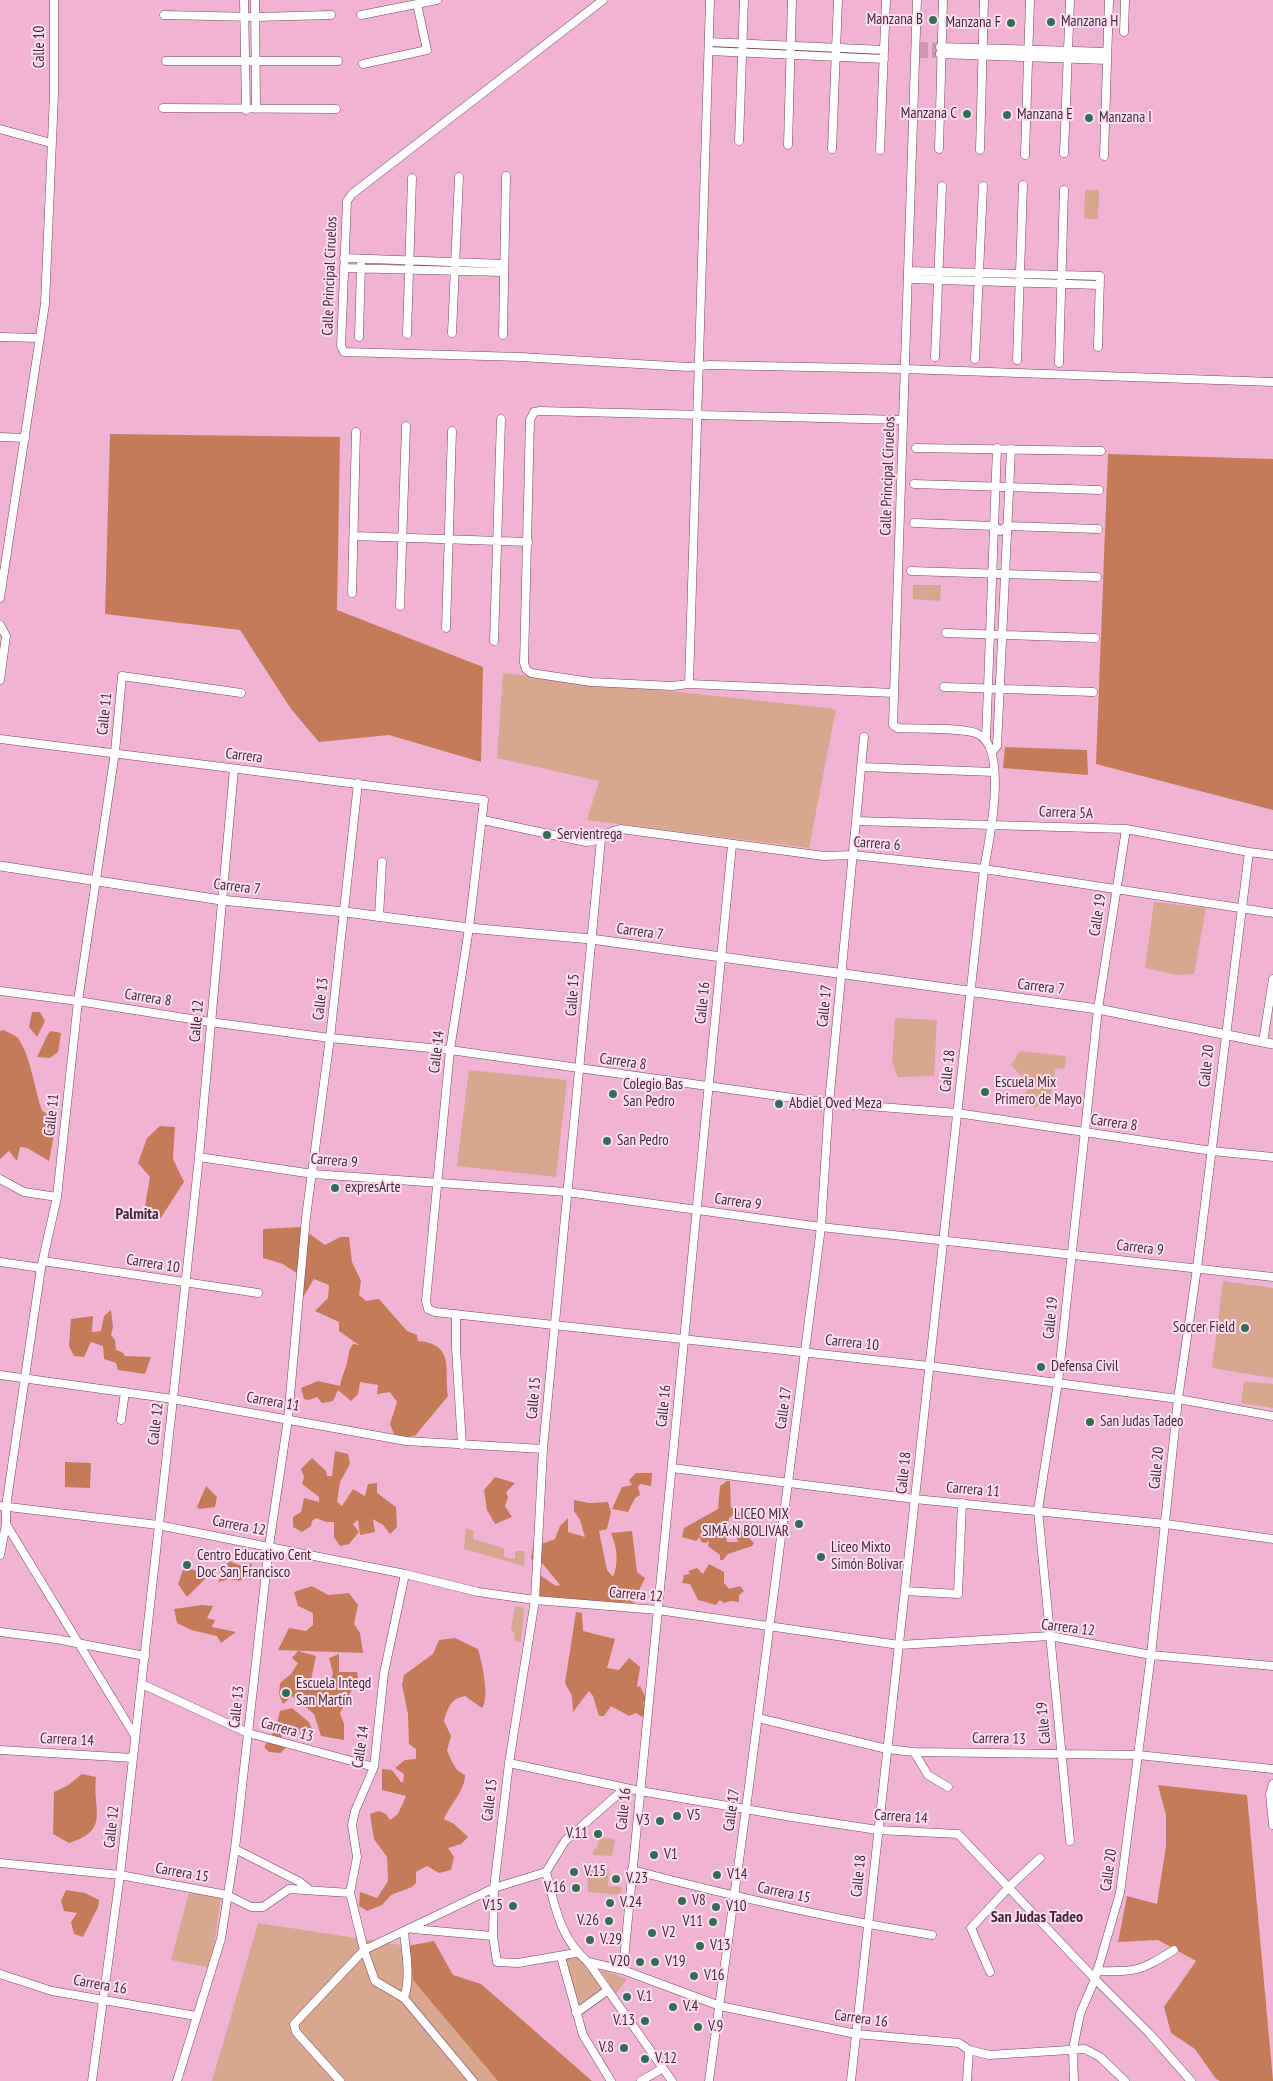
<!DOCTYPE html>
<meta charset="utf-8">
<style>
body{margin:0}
canvas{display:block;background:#f0b3d4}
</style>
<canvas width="1273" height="2081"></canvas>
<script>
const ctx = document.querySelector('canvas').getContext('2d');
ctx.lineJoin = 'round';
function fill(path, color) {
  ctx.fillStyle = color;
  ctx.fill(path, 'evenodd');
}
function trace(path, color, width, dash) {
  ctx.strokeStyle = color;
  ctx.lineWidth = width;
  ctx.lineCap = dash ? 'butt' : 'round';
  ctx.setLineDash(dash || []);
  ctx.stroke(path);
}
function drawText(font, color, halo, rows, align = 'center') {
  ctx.font = font + ' "PT Sans Narrow",sans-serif';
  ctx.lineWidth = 4;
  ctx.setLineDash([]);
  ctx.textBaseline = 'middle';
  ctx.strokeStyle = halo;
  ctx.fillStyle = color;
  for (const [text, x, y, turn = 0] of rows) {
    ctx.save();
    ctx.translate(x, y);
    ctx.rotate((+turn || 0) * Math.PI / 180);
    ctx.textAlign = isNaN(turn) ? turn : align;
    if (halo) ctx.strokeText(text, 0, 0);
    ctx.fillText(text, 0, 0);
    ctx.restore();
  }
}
fill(new Path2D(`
 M 1085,190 L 1099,190 L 1098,219 L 1084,219 Z
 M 913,585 L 941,585 L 940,601 L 913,599 Z
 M 503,673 L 836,709 L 809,848 L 587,820 L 599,781 L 497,758 Z
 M 1154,902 L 1206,908 L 1194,974 L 1177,975 L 1145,968 Z
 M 895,1018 L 937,1020 L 934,1076 L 898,1077 L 892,1062 Z
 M 1020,1051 L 1066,1056 L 1065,1068 L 1055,1069 L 1050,1103 L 1034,1107 L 1022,1101 L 1028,1088 L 1027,1079 L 1021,1076 L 1011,1065 Z
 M 469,1070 L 567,1080 L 556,1177 L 457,1166 Z
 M 1223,1281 L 1273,1288 L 1273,1378 L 1212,1368 Z
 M 1244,1381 L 1273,1384 L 1273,1408 L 1241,1403 Z
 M 466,1528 L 474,1531 L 473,1539 L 504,1548 L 504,1557 L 515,1559 L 515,1551 L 525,1551 L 524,1566 L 464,1549 Z
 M 515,1606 L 524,1608 L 521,1642 L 514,1641 L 515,1634 L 511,1629 Z
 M 599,1837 L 615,1839 L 612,1856 L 593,1855 L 593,1850 L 597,1848 Z
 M 587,1867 L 609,1870 L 608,1886 L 622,1887 L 621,1895 L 588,1892 Z
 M 190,1889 L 221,1898 L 211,1968 L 171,1960 Z
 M 258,1923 L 408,1946 L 526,2081 L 212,2081 Z
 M 575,1957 L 595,1973 L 611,1994 L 580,2017 L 566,1959 Z
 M 600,1969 L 627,1979 L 616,1994 Z`), '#d9a790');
fill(new Path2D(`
 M 110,434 L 340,437 L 337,610 L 483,667 L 481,762 L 389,735 L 319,742 L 291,709 L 240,630 L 105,614 Z
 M 1108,454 L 1273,459 L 1273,810 L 1096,764 Z
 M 1005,747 L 1087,750 L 1088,775 L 1003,768 Z
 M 32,1012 L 40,1012 L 45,1021 L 37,1037 L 29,1027 Z
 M 4,1030 C 9,1033 18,1036 20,1041 C 32,1062 34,1088 42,1111 L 57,1119 L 49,1161 L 27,1148 L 20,1147 L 17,1161 L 9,1151 L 0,1159 L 0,1031 Z
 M 51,1031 L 61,1033 L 58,1052 L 50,1058 L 37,1057 L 48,1034 Z
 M 160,1126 L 175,1127 L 173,1159 L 184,1182 L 160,1219 L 145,1206 L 150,1177 L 138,1163 L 147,1138 Z
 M 300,1227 L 325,1245 L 340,1237 L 349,1237 L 352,1262 L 361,1281 L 359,1295 L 366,1301 L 379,1299 L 407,1331 L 417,1335 L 418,1341 C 456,1344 444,1371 448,1396 L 415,1436 L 406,1437 L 394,1434 L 390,1424 L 397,1402 L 390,1392 L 377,1394 L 378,1385 L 360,1382 L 358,1394 L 351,1401 L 338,1390 L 333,1401 L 322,1403 L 317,1397 L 309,1400 L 304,1399 L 301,1388 L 318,1381 L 340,1386 C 341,1377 346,1369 347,1363 C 349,1354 348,1351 353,1344 L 359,1345 L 339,1331 L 339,1322 L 315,1311 L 328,1298 L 329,1285 L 314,1279 L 302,1299 L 301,1276 L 283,1264 L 263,1258 L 263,1229 Z
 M 111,1310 L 113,1327 L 111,1335 L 115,1340 L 116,1350 L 122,1352 L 125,1356 L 151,1357 L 145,1374 L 118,1370 L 116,1363 L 104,1359 L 103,1346 L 91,1342 L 84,1357 L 74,1356 L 69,1346 L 71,1319 L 93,1316 L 92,1332 L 101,1331 L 104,1316 Z
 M 335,1451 L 348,1454 L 350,1464 L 340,1482 L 337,1502 L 342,1506 L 353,1489 L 365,1496 L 368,1484 L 377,1483 L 377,1493 L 396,1507 L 397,1527 L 390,1534 L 383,1525 L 373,1519 L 375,1532 L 360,1535 L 358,1520 L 353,1524 L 359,1532 L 349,1544 L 340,1546 L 334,1537 L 334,1522 L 326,1522 L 316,1518 L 312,1521 L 311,1526 L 302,1532 L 293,1527 L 293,1517 L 301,1512 L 304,1498 L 319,1502 L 319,1497 L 302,1484 L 304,1477 L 301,1469 L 312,1458 L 326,1471 L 327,1476 L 332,1476 Z
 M 65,1462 L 91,1463 L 90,1488 L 65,1487 Z
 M 636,1473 L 652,1473 L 651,1486 L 640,1484 L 638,1487 L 640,1495 L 635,1498 L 628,1512 L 612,1509 L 622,1487 L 632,1485 L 629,1480 Z
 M 495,1477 L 515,1483 L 506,1492 L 508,1497 L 505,1506 L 512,1517 L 495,1524 L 487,1510 L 484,1490 Z
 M 727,1481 L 730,1481 L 731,1507 L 741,1514 L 741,1522 L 733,1518 L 733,1515 L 729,1518 L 728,1527 L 731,1531 L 726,1535 L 727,1542 L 738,1542 L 736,1535 L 740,1529 L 754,1543 L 752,1546 L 728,1554 L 723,1560 L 720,1560 L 720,1555 L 708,1546 L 709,1540 L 706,1543 L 701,1542 L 700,1537 L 696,1541 L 682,1537 L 684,1528 L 718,1509 L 720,1486 Z
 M 206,1486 L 217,1497 L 215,1507 L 200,1509 L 197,1507 Z
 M 574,1500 L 589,1503 L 608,1502 L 611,1512 L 607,1529 L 599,1531 L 607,1570 L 613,1577 C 619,1562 617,1548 611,1533 L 632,1531 L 637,1572 L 645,1578 L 633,1603 L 540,1597 L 540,1575 L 556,1586 L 560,1585 L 542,1563 L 531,1559 L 533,1547 L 555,1539 L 560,1526 L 568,1518 L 568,1532 L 585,1537 L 580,1520 L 574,1511 Z
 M 229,1561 L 244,1567 L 251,1563 L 254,1576 L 250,1580 L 246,1576 L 240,1581 L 229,1579 L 218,1582 Z
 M 709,1564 L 724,1572 L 724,1583 L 729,1589 L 740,1586 L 744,1591 L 739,1595 L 739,1602 L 731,1601 L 724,1603 L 720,1600 L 716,1605 L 698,1600 L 690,1584 L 682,1583 L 684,1575 L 690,1574 L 688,1571 L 697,1568 L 703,1574 Z
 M 185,1565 L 207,1577 L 187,1597 L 178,1584 Z
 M 312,1586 L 328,1595 L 349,1593 L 358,1605 L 354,1624 L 360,1633 L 363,1653 L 278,1650 L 289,1628 L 306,1631 L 313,1625 L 313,1613 L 298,1606 L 294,1592 Z
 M 202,1605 L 213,1606 L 207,1618 L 215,1620 L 212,1627 L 236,1632 L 221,1643 L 217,1636 L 191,1630 L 177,1623 L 174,1609 Z
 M 576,1612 L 582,1613 L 583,1631 L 615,1639 L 607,1668 L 619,1670 L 629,1658 L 640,1667 L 637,1687 L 640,1686 L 646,1698 L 643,1704 L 649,1708 L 644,1718 L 636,1713 L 629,1716 L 611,1706 L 604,1716 L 599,1716 L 593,1696 L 589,1691 L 573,1712 L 572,1696 L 565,1683 Z
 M 455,1638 L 478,1649 C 482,1662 490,1698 482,1708 L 465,1696 C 450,1699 448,1708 444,1721 L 451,1736 L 447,1750 L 451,1760 L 457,1770 L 465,1775 C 465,1791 450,1804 444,1819 L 454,1824 L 468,1837 L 461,1844 L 448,1848 L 454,1857 L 451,1870 L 439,1873 L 427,1866 L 416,1872 L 416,1883 L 412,1887 L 391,1895 L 382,1905 L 367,1911 L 359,1906 L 360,1892 L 377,1898 L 388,1881 L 387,1857 L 374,1839 L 370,1814 L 379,1811 L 386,1814 L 390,1820 L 398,1814 L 406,1796 L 382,1790 L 382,1769 L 392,1770 L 401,1782 L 403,1782 L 404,1774 L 395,1768 L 405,1760 L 416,1759 L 416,1749 L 409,1744 L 408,1714 L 402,1685 L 404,1675 L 433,1654 L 439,1640 Z
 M 298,1651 L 316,1656 L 311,1680 L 320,1685 L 330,1684 L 333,1673 L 329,1658 L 339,1654 L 339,1672 L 357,1672 L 358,1678 L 340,1713 L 344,1724 L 344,1740 L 321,1736 L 314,1714 L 292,1696 L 283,1704 L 279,1694 L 280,1683 L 291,1674 L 298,1663 L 292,1658 Z
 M 292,1708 L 309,1722 L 312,1729 L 303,1737 L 297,1728 L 286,1724 L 281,1740 L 286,1747 L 281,1753 L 269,1752 L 264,1747 L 276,1728 L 280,1711 Z
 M 82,1774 L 96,1777 C 92,1811 111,1830 69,1843 L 53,1834 L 54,1792 L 67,1786 Z
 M 1158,1785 L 1247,1795 L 1273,2081 L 1220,2081 L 1216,2079 L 1195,2049 L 1171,2033 L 1164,2007 L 1196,1961 L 1158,1940 L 1118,1942 L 1127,1896 L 1157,1904 L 1166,1846 L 1166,1815 Z
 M 66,1890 L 85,1893 L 99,1900 L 98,1907 L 83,1937 L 74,1934 L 71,1922 L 77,1913 L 64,1911 L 61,1901 Z
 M 434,1941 L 453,1975 L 481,1984 L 592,2081 L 498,2081 L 413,1980 L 408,1946 Z`), '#c67b58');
trace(new Path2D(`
 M 920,46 L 940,47
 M 920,54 L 940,54`), '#cd98b5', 8, [8, 4]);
const minor = new Path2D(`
 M 244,0 L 246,110
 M 255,0 L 256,109
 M 603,0 L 352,194 L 347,201 L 341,346 L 344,352 L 521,357 L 688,367 L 710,365 L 905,369 L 1273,382
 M 164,15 L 256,17 L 331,15
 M 361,15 L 437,0
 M 1124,32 L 1125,0
 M 709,42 L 884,50
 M 940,47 L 1107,52
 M 709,51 L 884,59
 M 940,54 L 1107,60
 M 166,61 L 338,61
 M 363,64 L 427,50 L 417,4
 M 163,108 L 336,109
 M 0,129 L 51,143
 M 739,141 L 744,0
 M 788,145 L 792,0
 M 832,149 L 838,0
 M 939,149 L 943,0
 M 880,150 L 886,0
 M 980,150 L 984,0
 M 1064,153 L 1070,0
 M 1025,155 L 1030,0
 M 1104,156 L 1109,0
 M 344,258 L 504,264
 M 344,268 L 504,272
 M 908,271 L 1100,276 L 1098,347
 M 908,279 L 1100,285
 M 452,333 L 459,177
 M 407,334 L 412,178
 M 503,335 L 506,176
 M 0,337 L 40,338
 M 359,337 L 361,264
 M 935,357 L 942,186
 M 975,359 L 983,186
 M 1017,360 L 1023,185
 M 1059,363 L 1064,190
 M 0,437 L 25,438
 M 916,448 L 1101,451
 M 914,484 L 1099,490
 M 914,523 L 994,526 L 1000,531 L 1007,526
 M 1007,526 L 1098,529
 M 354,536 L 528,542
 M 911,571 L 1097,577
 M 352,593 L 356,432
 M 0,598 L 45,304 L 54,94 L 54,0
 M 400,606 L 406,426
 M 0,625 L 6,636 L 0,680
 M 446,628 L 452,431
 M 946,633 L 1095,638
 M 494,641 L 501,419
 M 689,684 L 710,0
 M 944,687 L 1093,692
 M 894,693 L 689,684 L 672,686 L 591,682 L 531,673 L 526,669 L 524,663 L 530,420 L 534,412 L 540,411 L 903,420
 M 0,739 L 484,800 L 469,928 L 450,1050 L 426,1301 L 428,1309 L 435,1312 L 929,1366 L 1178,1399 L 1273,1416
 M 986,740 L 997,448
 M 992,752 L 997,746 L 1011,449
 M 861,767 L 994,772
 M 483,820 L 586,842 C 601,842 607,830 621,829 L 824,856 L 853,855 L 984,869 L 1273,913
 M 856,821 L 1126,829 L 1249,852 L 1273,855
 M 379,917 L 382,862
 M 0,991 L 78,1001 L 210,1022 L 330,1038 L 450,1050 L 829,1103 L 957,1113 L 1212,1151 L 1273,1157
 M 1263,1042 L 1273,979
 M 199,1157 L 313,1174 L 567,1192 L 821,1227 L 1273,1277
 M 0,1179 L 24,1192 L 57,1197
 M 43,1261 L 258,1293
 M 0,1262 L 41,1268
 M 456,1314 L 456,1348 L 462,1445
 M 0,1375 L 173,1399 L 406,1441 L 543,1449
 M 121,1420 L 125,1392
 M 672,1468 L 915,1499 L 1166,1524 L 1273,1539
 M 0,1506 L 158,1525 L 405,1574 L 478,1592 L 535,1600 L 658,1610 L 899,1645 L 1050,1636 L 1151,1655 L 1273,1666
 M 6,1524 L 135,1736
 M 0,1555 L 6,1524 L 6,1507 L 41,1268 L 57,1197 L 78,1001 L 115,752 L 122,676 L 241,693
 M 405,1574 L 384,1673 L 374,1767 L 355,1811 L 352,1825 L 357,1857 L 350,1893 L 364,1950 L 375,1981 L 404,1998 L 473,2081
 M 905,1591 L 958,1594 L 962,1503
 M 0,1632 L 56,1639 L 145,1656
 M 142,1684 L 248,1733 L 374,1767
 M 758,1718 L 887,1749 L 914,1752 L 1138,1755 L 1273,1769
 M 0,1750 L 133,1758
 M 914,1752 L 928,1775 L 948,1787
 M 509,1763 L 640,1791 L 792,1817 L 878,1830 L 958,1834 L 1095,1979 L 1149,2033 L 1191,2081
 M 1273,1784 L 1270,1794 L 1273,1825
 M 625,1788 L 565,1841 L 546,1872 C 555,1906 560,1939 588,1962 L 672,2081
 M 1070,1841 L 1038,1510 L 1058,1382 L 1098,1009 L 1126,829
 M 235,1849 L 300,1882 L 310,1890
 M 0,1863 L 120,1875 L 227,1895 L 251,1907 L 263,1907 L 289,1889 L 350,1893
 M 632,1870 C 731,1896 831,1919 932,1935
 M 413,1929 L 493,1936
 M 576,1953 L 518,1963 L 497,1962 L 493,1936 L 494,1888 L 509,1763 L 535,1600 L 543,1449 L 601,839
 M 561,1957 L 583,2035 L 611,2081
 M 588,1962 L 623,1970 L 720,2006 L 856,2034 L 959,2043 L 969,2050 L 989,2055 L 1085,2049 L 1100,2057 L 1125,2081
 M 623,1970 L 732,845
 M 1097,1971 C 1138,1972 1140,1971 1174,1950
 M 990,1972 L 971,1928 L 1009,1887 L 1040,1858
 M 0,1974 L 52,1991 L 196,2016
 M 404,1998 C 411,1977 406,1953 404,1932
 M 576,2013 L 608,1990
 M 92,2081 L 120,1875 L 173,1399 L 199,1157 L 234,769
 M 177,2081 L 221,1939 L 235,1849 L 269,1546 L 288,1419 L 306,1217 L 330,1038 L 358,783
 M 340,2081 L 296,2032 L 294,2024 L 364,1950 L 494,1888 L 546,1872
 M 641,2081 L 663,2068
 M 709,2081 L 746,1809 L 821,1227 L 829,1103 L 864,737
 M 851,2081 L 984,869 C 989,842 1009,749 978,734 C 964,727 916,729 898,728 L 893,725 L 917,0
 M 967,2081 L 969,2050
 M 1074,2081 L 1073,2049 L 1080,2014 L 1095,1979 L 1120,1893 L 1151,1655 L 1178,1399 L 1197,1268 L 1249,852`);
const tertiary = new Path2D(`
 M 0,866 L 221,900 L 345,912 L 469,928 L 591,939 L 1098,1009 L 1273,1044`);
trace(minor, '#774461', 9);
trace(tertiary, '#774461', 10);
trace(minor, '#fff', 8);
trace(tertiary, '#fff', 9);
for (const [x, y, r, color] of [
 [933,20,5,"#336d56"],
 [1051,22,5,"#336d56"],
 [1011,23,5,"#336d56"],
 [967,114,5,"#336d56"],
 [1007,115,5,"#336d56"],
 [1089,118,5,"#336d56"],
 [547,835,5,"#336d56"],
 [985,1092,5,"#336d56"],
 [613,1094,5,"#336d56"],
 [779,1104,5,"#336d56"],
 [607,1141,5,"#336d56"],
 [335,1188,5,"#336d56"],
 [1245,1328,5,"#336d56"],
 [1041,1367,5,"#336d56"],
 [1090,1422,5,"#336d56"],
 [799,1524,5,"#336d56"],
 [821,1557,5,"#336d56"],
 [187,1565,5,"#336d56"],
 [286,1693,5,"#336d56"],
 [677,1816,5,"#336d56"],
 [660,1821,5,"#336d56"],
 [598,1834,5,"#336d56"],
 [654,1855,5,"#336d56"],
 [574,1872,5,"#336d56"],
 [717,1875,5,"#336d56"],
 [616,1879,5,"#336d56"],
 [576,1888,5,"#336d56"],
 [682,1901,5,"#336d56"],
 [610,1903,5,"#336d56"],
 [513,1906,5,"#336d56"],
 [716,1907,5,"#336d56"],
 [609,1921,5,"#336d56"],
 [713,1922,5,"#336d56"],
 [652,1933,5,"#336d56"],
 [590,1940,5,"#336d56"],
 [700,1946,5,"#336d56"],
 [640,1962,5,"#336d56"],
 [655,1962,5,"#336d56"],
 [694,1976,5,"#336d56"],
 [627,1997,5,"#336d56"],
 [673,2007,5,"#336d56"],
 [645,2021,5,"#336d56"],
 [698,2027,5,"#336d56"],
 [624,2048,5,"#336d56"],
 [645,2059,5,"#336d56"]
]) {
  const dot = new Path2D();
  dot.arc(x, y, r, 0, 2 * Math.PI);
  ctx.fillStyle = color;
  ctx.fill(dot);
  trace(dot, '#fedeee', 2);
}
drawText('15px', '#412a37', '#fedeee', [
 ["Manzana B",923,20,"right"],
 ["Manzana H",1061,22],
 ["Manzana F",1001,23,"right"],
 ["Manzana C",957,114,"right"],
 ["Manzana E",1017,115],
 ["Manzana I",1099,118],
 ["Servientrega",557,835],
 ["Escuela Mix",995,1083],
 ["Primero de Mayo",995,1100],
 ["Colegio Bas",623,1085],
 ["San Pedro",623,1102],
 ["Abdiel Oved Meza",789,1104],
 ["San Pedro",617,1141],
 ["expresArte",345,1188],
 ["Soccer Field",1235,1328,"right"],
 ["Defensa Civil",1051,1367],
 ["San Judas Tadeo",1100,1422],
 ["LICEO MIX",789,1515,"right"],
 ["SIMÃ‹N BOLIVAR",789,1532,"right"],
 ["Liceo Mixto",831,1548],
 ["Simón Bolívar",831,1565],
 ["Centro Educativo Cent",197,1556],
 ["Doc San Francisco",197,1573],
 ["Escuela Integd",296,1684],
 ["San Martín",296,1701],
 ["V5",687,1816],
 ["V3",650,1821,"right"],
 ["V.11",588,1834,"right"],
 ["V1",664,1855],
 ["V.15",584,1872],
 ["V14",727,1875],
 ["V.23",626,1879],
 ["V.16",566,1888,"right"],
 ["V8",692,1901],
 ["V.24",620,1903],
 ["V15",503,1906,"right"],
 ["V10",726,1907],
 ["V.26",599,1921,"right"],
 ["V11",703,1922,"right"],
 ["V2",662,1933],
 ["V.29",600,1940],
 ["V13",710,1946],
 ["V20",630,1962,"right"],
 ["V19",665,1962],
 ["V16",704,1976],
 ["V.1",637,1997],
 ["V.4",683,2007],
 ["V.13",635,2021,"right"],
 ["V.9",708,2027],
 ["V.8",614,2048,"right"],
 ["V.12",655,2059]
], 'left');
drawText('15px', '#412a37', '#fedeee', [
 ["Calle 10",40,47,-90],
 ["Calle Principal Ciruelos",330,276,-88],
 ["Calle Principal Ciruelos",888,476,-88],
 ["Calle 11",105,714,-84],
 ["Carrera",244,756,7],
 ["Carrera 5A",1066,813,2],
 ["Carrera 6",877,844,4],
 ["Carrera 7",237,887,7],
 ["Calle 19",1098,915,-81],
 ["Carrera 7",640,932,8],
 ["Carrera 7",1041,987,7],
 ["Calle 15",573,995,-86],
 ["Carrera 8",148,998,9],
 ["Calle 13",321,999,-83],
 ["Calle 16",703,1003,-84],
 ["Calle 17",825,1006,-84],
 ["Calle 12",197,1021,-85],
 ["Calle 14",437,1052,-83],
 ["Carrera 8",623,1062,8],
 ["Calle 20",1207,1066,-84],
 ["Calle 18",948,1071,-84],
 ["Calle 11",52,1115,-84],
 ["Carrera 8",1114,1123,8],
 ["Carrera 9",334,1161,5],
 ["Carrera 9",738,1202,8],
 ["Carrera 9",1140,1248,7],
 ["Carrera 10",153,1264,9],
 ["Calle 19",1051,1318,-84],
 ["Carrera 10",852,1343,6],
 ["Calle 15",534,1398,-85],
 ["Carrera 11",273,1402,10],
 ["Calle 16",664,1406,-84],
 ["Calle 17",784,1408,-82],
 ["Calle 12",156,1424,-83],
 ["Calle 20",1157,1468,-84],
 ["Calle 18",904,1473,-84],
 ["Carrera 11",973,1490,5],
 ["Carrera 12",239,1526,11],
 ["Carrera 12",636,1595,5],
 ["Carrera 12",1068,1628,7],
 ["Calle 13",237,1707,-84],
 ["Calle 19",1044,1723,-95],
 ["Carrera 13",287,1730,16],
 ["Carrera 13",999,1739,1],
 ["Carrera 14",67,1740,3],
 ["Calle 14",361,1747,-81],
 ["Calle 15",490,1800,-83],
 ["Calle 16",624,1809,-84],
 ["Calle 17",732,1810,-82],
 ["Carrera 14",901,1817,4],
 ["Calle 12",112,1827,-84],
 ["Calle 20",1109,1870,-82],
 ["Carrera 15",182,1873,10],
 ["Calle 18",859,1876,-84],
 ["Carrera 15",784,1893,12],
 ["Carrera 16",100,1985,10],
 ["Carrera 16",861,2019,8]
]);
drawText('bold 16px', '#412a37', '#fedeee', [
 ["Palmita",137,1214],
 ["San Judas Tadeo",1037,1917]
]);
</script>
